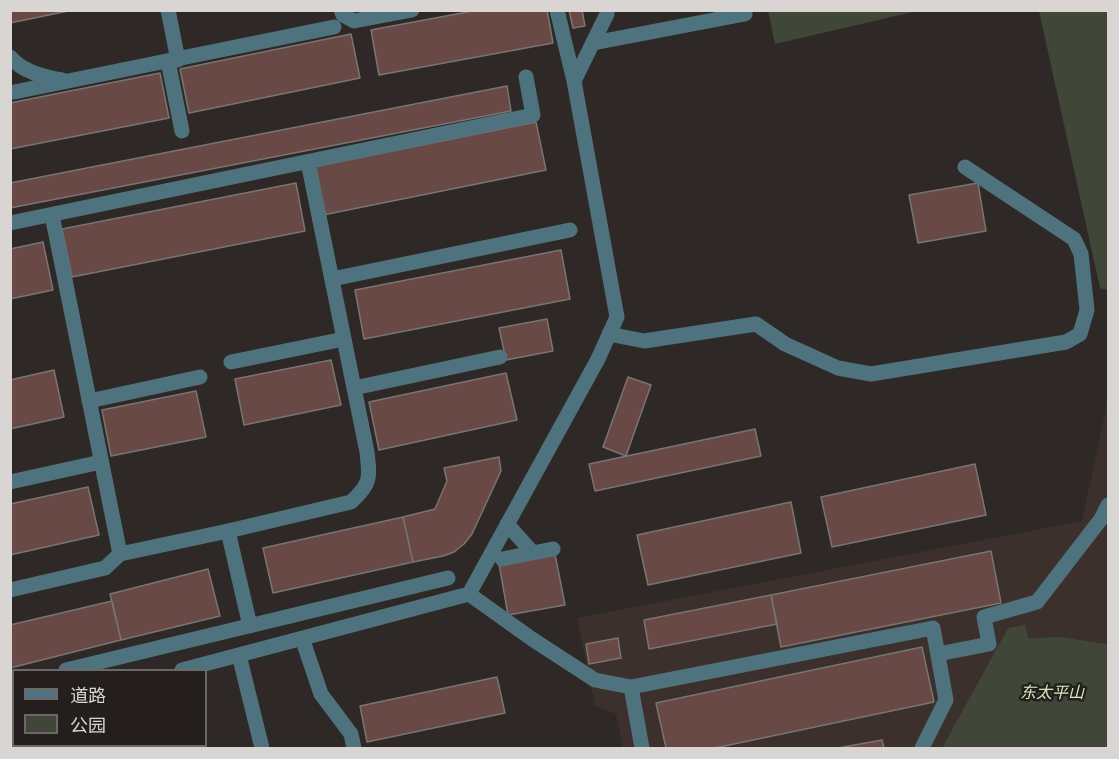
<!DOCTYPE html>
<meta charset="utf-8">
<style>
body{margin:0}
#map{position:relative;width:1119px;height:759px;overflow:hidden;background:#2e2927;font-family:"Playfair Display","Noto Sans SC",serif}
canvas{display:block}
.frame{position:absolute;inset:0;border:12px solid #d8d5d3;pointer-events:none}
.legend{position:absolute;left:12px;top:669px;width:195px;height:78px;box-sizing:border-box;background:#241f1e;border:2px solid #6c6866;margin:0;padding:8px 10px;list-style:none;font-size:18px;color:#d8d5d3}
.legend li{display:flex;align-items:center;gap:12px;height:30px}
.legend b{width:30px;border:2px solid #6c6866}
</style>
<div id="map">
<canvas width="1119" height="759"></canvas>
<div class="frame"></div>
<ul class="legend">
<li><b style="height:8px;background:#4e737f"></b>道路</li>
<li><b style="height:16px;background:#404738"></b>公园</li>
</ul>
</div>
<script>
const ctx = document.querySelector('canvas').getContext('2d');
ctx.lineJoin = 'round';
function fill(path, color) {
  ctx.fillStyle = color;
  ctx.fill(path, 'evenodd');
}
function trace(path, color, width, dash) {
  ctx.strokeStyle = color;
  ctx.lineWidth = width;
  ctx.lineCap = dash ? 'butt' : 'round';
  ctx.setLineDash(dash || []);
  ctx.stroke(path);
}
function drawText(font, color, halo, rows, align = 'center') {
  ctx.font = font + ' "Playfair Display","Noto Sans SC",serif';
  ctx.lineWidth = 5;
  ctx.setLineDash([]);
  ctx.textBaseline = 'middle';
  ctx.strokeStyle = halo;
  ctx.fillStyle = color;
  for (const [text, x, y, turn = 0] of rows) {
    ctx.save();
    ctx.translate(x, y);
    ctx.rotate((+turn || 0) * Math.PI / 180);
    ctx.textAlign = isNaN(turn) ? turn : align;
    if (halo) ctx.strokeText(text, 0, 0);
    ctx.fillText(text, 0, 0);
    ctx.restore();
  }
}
fill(new Path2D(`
 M 1108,399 L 1108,644 L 1059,637 L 1028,638 L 1008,628 L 942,748 L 623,748 L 616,714 L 595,706 L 577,618 L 1082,521 Z`), '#3b302c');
fill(new Path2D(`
 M 768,11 L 768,10 L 917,11 L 775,44 Z
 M 1039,11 L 1108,11 L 1108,290 L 1100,288 Z
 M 1025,625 L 1028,638 L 1059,637 L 1108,644 L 1108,748 L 942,748 L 1008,628 Z`), '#404738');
const building = new Path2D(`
 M 10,10 L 73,10 L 10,23 Z
 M 478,10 L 547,10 L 553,43 L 379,75 L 371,30 Z
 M 569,10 L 582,10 L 585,26 L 573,28 Z
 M 351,34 L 360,78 L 189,113 L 180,69 Z
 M 160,73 L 169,118 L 10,149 L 10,103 Z
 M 507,86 L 511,111 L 10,208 L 10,183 Z
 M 536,122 L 546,170 L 323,215 L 313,167 Z
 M 296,183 L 305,231 L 72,277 L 62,229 Z
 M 978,183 L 986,231 L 918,243 L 909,195 Z
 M 43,242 L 53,290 L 10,299 L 10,249 Z
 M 561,250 L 570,299 L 364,339 L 355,290 Z
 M 547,319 L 553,351 L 506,360 L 499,328 Z
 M 331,360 L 341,405 L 244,425 L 235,379 Z
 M 54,370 L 64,417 L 10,429 L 10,380 Z
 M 506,373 L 517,420 L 379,450 L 369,402 Z
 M 628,377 L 651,385 L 626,456 L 603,447 Z
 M 196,391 L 206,437 L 111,456 L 102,410 Z
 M 755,429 L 761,456 L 595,491 L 589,464 Z
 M 499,457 L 501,471 L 472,534 L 464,544 L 454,552 L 443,556 L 413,562 L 403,517 L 435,509 L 447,481 L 444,468 Z
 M 975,464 L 986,515 L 832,547 L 821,497 Z
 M 88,487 L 99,535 L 10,555 L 10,504 Z
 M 791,502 L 801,553 L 648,585 L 637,535 Z
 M 403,517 L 413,562 L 273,593 L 263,548 Z
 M 991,551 L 1001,603 L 781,647 L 771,595 Z
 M 555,554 L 565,605 L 508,615 L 499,564 Z
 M 208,569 L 220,616 L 121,640 L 110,594 Z
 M 771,595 L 777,624 L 649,649 L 644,620 Z
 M 112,601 L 121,640 L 10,668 L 10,625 Z
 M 618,638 L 621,658 L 589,664 L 586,644 Z
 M 922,647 L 934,702 L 715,748 L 666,748 L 656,703 Z
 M 497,677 L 505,713 L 367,742 L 360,706 Z
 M 882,740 L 884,748 L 838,748 Z`);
fill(building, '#684945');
trace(building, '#7a7473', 1.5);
trace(new Path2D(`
 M 168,10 L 178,60
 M 341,10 L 343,15 L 354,21 L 412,10
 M 557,10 L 574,81
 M 607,10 L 607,14 L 574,81 L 617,317 L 598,359 L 469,594 L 532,639 L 595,680 L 631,687 L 642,748
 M 593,43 L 745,14
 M 10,57 C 23,72 44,77 62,80
 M 168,61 L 182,131
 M 14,92 L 334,27
 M 52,215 L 120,554
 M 10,223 L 533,115 L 526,77
 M 332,279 L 570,230
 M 609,334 L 644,341 L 756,324 L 785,344 L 838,368 L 871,374 L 1066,342 L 1080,334 L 1087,310 L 1081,254 L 1074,239 L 965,167
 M 231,362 L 344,339
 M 354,388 L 500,357
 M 89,401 L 200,377
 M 10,482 L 101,462
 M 507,524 L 533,553
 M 228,531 L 250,626
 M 502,559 L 553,549
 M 10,590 L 105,568 L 120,554 L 228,531 L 351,502 C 371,484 370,478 367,452 L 308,162
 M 302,638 L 321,694 L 351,734 L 354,748
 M 938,654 L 989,644 L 984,617 L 1037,602 L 1101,519 L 1108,505
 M 239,655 L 262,748
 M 66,670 L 448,578
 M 182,670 L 469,594
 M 10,684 L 14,683
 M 631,687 L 933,628 L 946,700 L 922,748
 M 10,714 L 14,713
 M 121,746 L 121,748`), '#4e737f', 15);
drawText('italic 16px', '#d3ebb8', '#241f1e', [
 ["东太平山",1052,693]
]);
</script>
